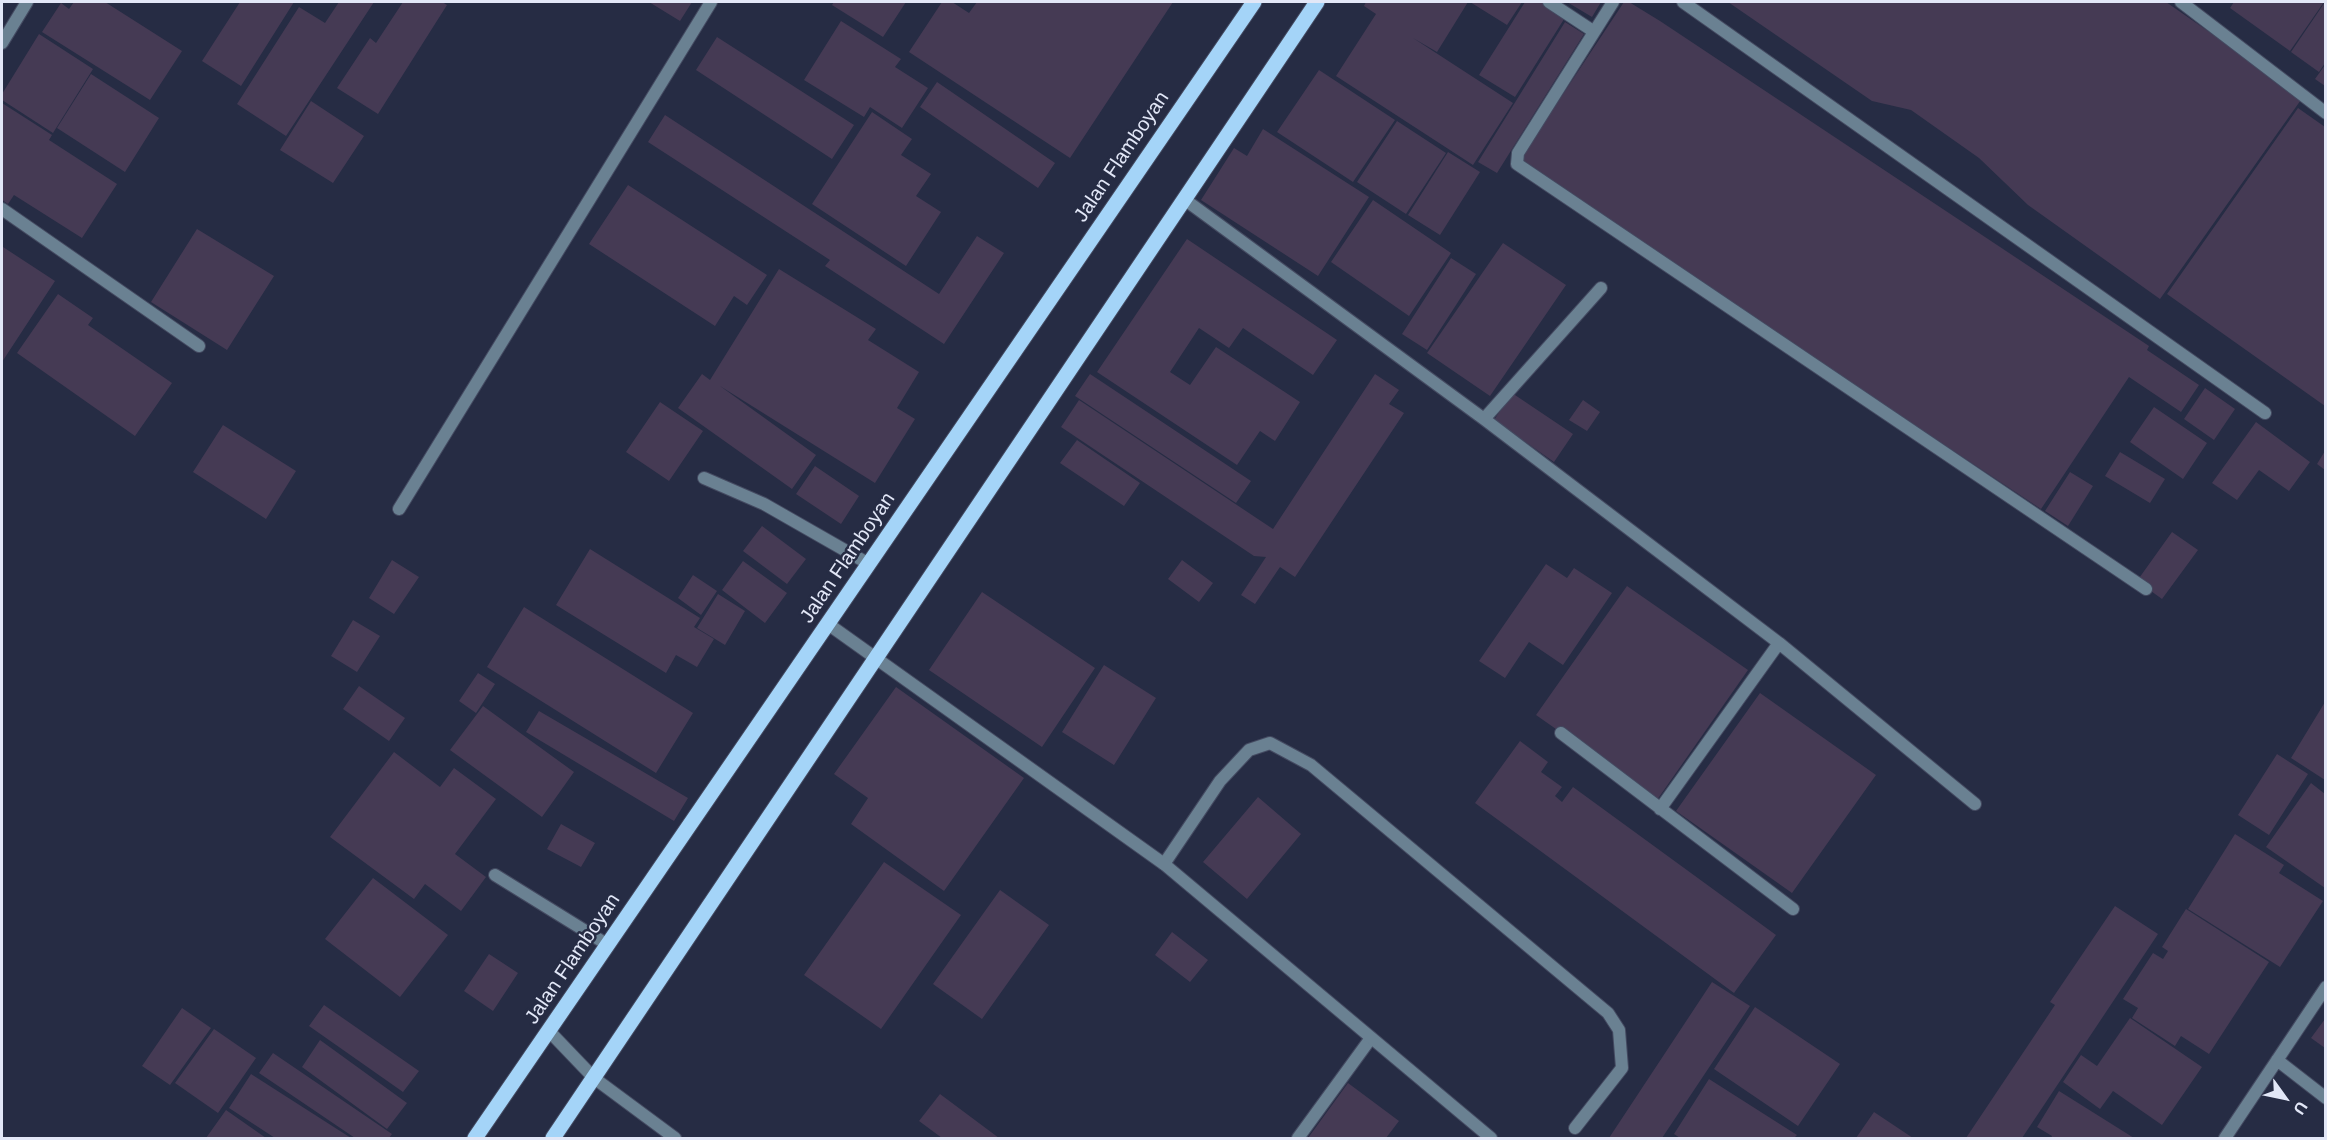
<!DOCTYPE html>
<style>
body{margin:0}
#map{position:relative;width:2327px;height:1140px;overflow:hidden;background:#262c44;font-family:Arial,sans-serif}
canvas{display:block}
.frame{position:absolute;inset:0;border:3px solid #e2e7f7;pointer-events:none}
.north{position:absolute;left:2255px;top:1068px;width:60px;height:60px;-webkit-text-stroke:4px #262c44;paint-order:stroke;rotate:123deg;font-size:16px;font-weight:700;line-height:24px;text-align:center;color:#e2e7f7}
.north::after{content:'';display:block;margin:auto;width:21px;height:27px;background:#e2e7f7;clip-path:polygon(50% 0,100% 100%,50% 72%,0 100%)}
</style>
<div id="map">
<canvas width="2327" height="1140"></canvas>
<div class="frame"></div>
<div class="north">U</div>
</div>
<script>
const ctx = document.querySelector('canvas').getContext('2d');
ctx.lineJoin = 'round';
function fill(path, color) {
  ctx.fillStyle = color;
  ctx.fill(path, 'evenodd');
}
function trace(path, color, width, dash) {
  ctx.strokeStyle = color;
  ctx.lineWidth = width;
  ctx.lineCap = dash ? 'butt' : 'round';
  ctx.setLineDash(dash || []);
  ctx.stroke(path);
}
function drawText(font, color, halo, rows, align = 'center') {
  ctx.font = font + ' Arial,sans-serif';
  ctx.lineWidth = 5;
  ctx.setLineDash([]);
  ctx.textBaseline = 'middle';
  ctx.strokeStyle = halo;
  ctx.fillStyle = color;
  for (const [text, x, y, turn = 0] of rows) {
    ctx.save();
    ctx.translate(x, y);
    ctx.rotate((+turn || 0) * Math.PI / 180);
    ctx.textAlign = isNaN(turn) ? turn : align;
    if (halo) ctx.strokeText(text, 0, 0);
    ctx.fillText(text, 0, 0);
    ctx.restore();
  }
}
fill(new Path2D(`
 M 74,2 L 105,2 L 182,51 L 150,100 L 42,32 L 61,3 L 69,9 Z
 M 240,2 L 294,2 L 241,86 L 202,61 Z
 M 339,2 L 374,2 L 286,136 L 237,104 L 299,7 L 325,23 Z
 M 403,2 L 442,2 L 447,5 L 378,114 L 337,88 L 370,38 L 376,43 Z
 M 649,2 L 692,2 L 680,21 Z
 M 834,2 L 906,2 L 883,37 L 832,5 Z
 M 942,2 L 952,2 L 969,13 L 977,2 L 1173,2 L 1070,158 L 909,52 Z
 M 1366,2 L 1468,2 L 1437,52 L 1413,38 L 1513,103 L 1473,165 L 1336,76 L 1376,14 L 1364,6 Z
 M 1470,2 L 1522,2 L 1507,25 Z
 M 1525,2 L 1543,2 L 1566,16 L 1515,97 L 1479,75 Z
 M 1567,2 L 1601,2 L 1592,17 Z
 M 1624,2 L 1629,2 L 1660,21 L 2149,346 L 2147,350 L 2199,385 L 2181,412 L 2129,377 L 2041,509 L 1518,162 Z
 M 1728,2 L 2166,2 L 2303,97 L 2160,299 L 2028,205 L 1979,158 L 1911,110 L 1872,101 Z
 M 2234,2 L 2324,2 L 2290,51 L 2230,8 Z
 M 2325,2 L 2325,63 L 2319,72 L 2291,52 Z
 M 841,21 L 901,59 L 895,67 L 928,88 L 902,128 L 870,107 L 864,117 L 804,80 Z
 M 1565,22 L 1584,34 L 1497,173 L 1478,162 Z
 M 39,34 L 93,69 L 53,133 L 2,100 L 2,94 Z
 M 717,37 L 854,125 L 832,159 L 696,70 Z
 M 2325,65 L 2325,86 L 2315,79 Z
 M 1319,70 L 1395,120 L 1353,182 L 1277,132 Z
 M 91,74 L 159,118 L 125,172 L 57,128 Z
 M 937,82 L 1055,163 L 1038,188 L 920,107 Z
 M 311,101 L 364,136 L 333,183 L 280,150 Z
 M 2,103 L 52,135 L 49,140 L 117,184 L 82,238 L 14,195 L 8,204 L 2,200 Z
 M 2298,108 L 2325,127 L 2325,406 L 2167,294 Z
 M 872,112 L 912,139 L 901,155 L 931,174 L 916,196 L 941,212 L 906,266 L 812,204 Z
 M 665,115 L 939,294 L 977,236 L 1004,253 L 944,344 L 825,266 L 830,260 L 648,142 Z
 M 1397,121 L 1446,153 L 1406,214 L 1357,182 Z
 M 1263,129 L 1369,197 L 1318,276 L 1201,200 L 1234,148 L 1247,156 Z
 M 1448,152 L 1480,172 L 1440,235 L 1408,215 Z
 M 628,185 L 767,275 L 747,305 L 734,296 L 715,326 L 589,244 Z
 M 1373,200 L 1451,253 L 1409,316 L 1331,262 Z
 M 197,229 L 274,276 L 227,350 L 151,302 Z
 M 1187,239 L 1337,340 L 1313,375 L 1243,328 L 1229,348 L 1199,328 L 1170,372 L 1190,385 L 1216,347 L 1300,402 L 1275,441 L 1260,431 L 1237,465 L 1097,372 Z
 M 1503,243 L 1566,285 L 1490,396 L 1427,353 Z
 M 3,247 L 55,281 L 2,362 L 2,249 Z
 M 1451,258 L 1476,274 L 1427,350 L 1402,334 Z
 M 779,269 L 876,329 L 868,340 L 919,372 L 897,408 L 915,419 L 875,483 L 720,386 L 816,455 L 792,489 L 678,408 L 702,374 L 710,380 Z
 M 58,294 L 93,318 L 88,325 L 172,383 L 135,436 L 17,353 Z
 M 1090,374 L 1251,481 L 1236,503 L 1075,396 Z
 M 1375,374 L 1399,390 L 1389,404 L 1404,413 L 1295,577 L 1280,567 L 1255,604 L 1241,595 L 1266,557 L 1254,556 L 1061,427 L 1079,400 L 1273,529 Z
 M 2205,388 L 2235,409 L 2214,440 L 2184,419 Z
 M 1512,393 L 1573,434 L 1554,462 L 1494,420 Z
 M 1583,400 L 1600,412 L 1587,431 L 1569,420 Z
 M 660,402 L 703,431 L 669,481 L 626,452 Z
 M 2154,407 L 2207,443 L 2183,479 L 2130,442 Z
 M 2256,422 L 2310,462 L 2289,491 L 2259,470 L 2237,500 L 2212,483 Z
 M 223,425 L 296,471 L 266,519 L 193,472 Z
 M 1077,440 L 1140,483 L 1124,506 L 1060,463 Z
 M 2325,451 L 2325,470 L 2317,464 Z
 M 2120,452 L 2165,479 L 2150,503 L 2105,476 Z
 M 815,466 L 859,496 L 841,524 L 796,494 Z
 M 2070,472 L 2093,486 L 2068,526 L 2045,511 Z
 M 762,526 L 806,559 L 787,584 L 743,551 Z
 M 2172,532 L 2198,550 L 2162,599 L 2137,581 Z
 M 590,549 L 700,618 L 694,627 L 714,639 L 697,667 L 676,655 L 666,673 L 556,605 Z
 M 392,560 L 419,577 L 394,614 L 369,598 Z
 M 1182,560 L 1213,583 L 1199,602 L 1168,579 Z
 M 743,561 L 787,593 L 765,623 L 722,590 Z
 M 1546,564 L 1567,578 L 1574,568 L 1612,593 L 1563,665 L 1529,642 L 1505,678 L 1479,661 Z
 M 693,575 L 717,591 L 701,615 L 678,598 Z
 M 1627,586 L 1748,670 L 1657,800 L 1536,715 Z
 M 982,592 L 1095,668 L 1042,747 L 929,670 Z
 M 718,594 L 745,611 L 725,645 L 697,628 Z
 M 524,607 L 693,713 L 656,773 L 487,667 Z
 M 353,620 L 380,636 L 357,672 L 331,656 Z
 M 1104,665 L 1156,698 L 1114,765 L 1062,732 Z
 M 478,673 L 495,684 L 476,713 L 459,701 Z
 M 359,686 L 405,718 L 389,741 L 343,709 Z
 M 896,687 L 1024,778 L 944,891 L 851,824 L 868,798 L 834,774 Z
 M 1760,693 L 1876,775 L 1792,893 L 1676,811 Z
 M 2325,702 L 2325,780 L 2291,758 Z
 M 483,706 L 574,772 L 542,817 L 450,750 Z
 M 539,711 L 688,798 L 674,821 L 526,732 Z
 M 1520,741 L 1548,762 L 1541,772 L 1562,787 L 1555,796 L 1562,802 L 1573,787 L 1776,935 L 1734,993 L 1475,803 Z
 M 394,752 L 440,787 L 454,768 L 496,799 L 455,854 L 486,877 L 461,911 L 425,884 L 414,899 L 330,837 Z
 M 2277,754 L 2308,774 L 2269,835 L 2238,815 Z
 M 2311,783 L 2325,794 L 2325,888 L 2266,847 Z
 M 1258,797 L 1301,834 L 1247,899 L 1203,862 Z
 M 561,824 L 595,843 L 581,867 L 547,849 Z
 M 2235,834 L 2284,865 L 2279,873 L 2323,901 L 2280,967 L 2188,909 Z
 M 884,862 L 961,915 L 881,1029 L 804,975 Z
 M 373,878 L 448,935 L 400,997 L 325,939 Z
 M 1000,890 L 1049,925 L 982,1019 L 933,984 Z
 M 2115,906 L 2158,934 L 2022,1138 L 1966,1138 L 2055,1005 L 2050,1002 Z
 M 2186,909 L 2269,962 L 2209,1054 L 2181,1036 L 2175,1046 L 2132,1018 L 2138,1008 L 2123,999 L 2153,953 L 2163,959 L 2168,951 L 2162,947 Z
 M 1172,932 L 1208,960 L 1190,982 L 1155,955 Z
 M 489,954 L 518,973 L 493,1011 L 464,991 Z
 M 1712,982 L 1750,1006 L 1662,1138 L 1609,1138 Z
 M 324,1005 L 419,1071 L 403,1092 L 309,1026 Z
 M 1755,1007 L 1840,1064 L 1798,1126 L 1714,1069 Z
 M 182,1008 L 211,1028 L 170,1085 L 142,1066 Z
 M 2130,1018 L 2202,1067 L 2162,1125 L 2113,1091 L 2100,1109 L 2063,1082 L 2081,1055 L 2097,1066 Z
 M 2325,1019 L 2325,1048 L 2311,1038 Z
 M 214,1029 L 256,1058 L 218,1113 L 175,1083 Z
 M 320,1040 L 407,1103 L 387,1129 L 302,1067 Z
 M 273,1053 L 392,1134 L 389,1138 L 355,1138 L 259,1073 Z
 M 251,1074 L 351,1138 L 275,1138 L 229,1108 Z
 M 1709,1079 L 1797,1135 L 1794,1138 L 1680,1138 L 1674,1134 Z
 M 1348,1083 L 1399,1121 L 1386,1138 L 1308,1138 Z
 M 2059,1091 L 2134,1138 L 2051,1138 L 2052,1136 L 2037,1127 Z
 M 940,1094 L 999,1138 L 942,1138 L 919,1121 Z
 M 226,1110 L 266,1138 L 206,1138 Z
 M 1874,1112 L 1913,1138 L 1856,1138 Z`), '#453a54');
const lane = new Path2D(`
 M 1164,864 L 1220,781 L 1249,750 L 1270,743 L 1311,765 L 1608,1013 L 1619,1030 L 1622,1068 L 1575,1128
 M 495,875 L 608,945
 M 1298,1138 L 1371,1038`);
const street = new Path2D(`
 M 1549,2 L 1593,31
 M 1613,2 L 1518,153 L 1517,164 L 2146,589
 M 1683,2 L 2265,413
 M 2181,2 L 2326,113
 M 2,43 L 27,2
 M 1184,199 L 1484,419 L 1779,643 L 1975,804
 M 2,209 L 199,346
 M 1484,419 L 1601,288
 M 704,478 L 764,504 L 869,564
 M 399,509 L 711,2
 M 828,624 L 1164,864 L 1491,1138
 M 1561,733 L 1793,909
 M 1660,809 L 1779,643
 M 549,1031 L 594,1078 L 675,1138
 M 2277,1060 L 2326,1098
 M 2225,1138 L 2326,987`);
const primary = new Path2D(`
 M 475,1138 L 1254,2
 M 553,1138 L 1317,2`);
trace(lane, '#444a61', 14);
trace(street, '#444a61', 14);
trace(primary, '#444a61', 17);
trace(lane, '#6a8192', 12);
trace(street, '#6a8192', 12);
trace(primary, '#a4d4f8', 15);
drawText('20px', '#e2e7f7', '#262c44', [
 ["Jalan Flamboyan",1122,157,-56],
 ["Jalan Flamboyan",848,558,-56],
 ["Jalan Flamboyan",573,959,-56]
]);
</script>
